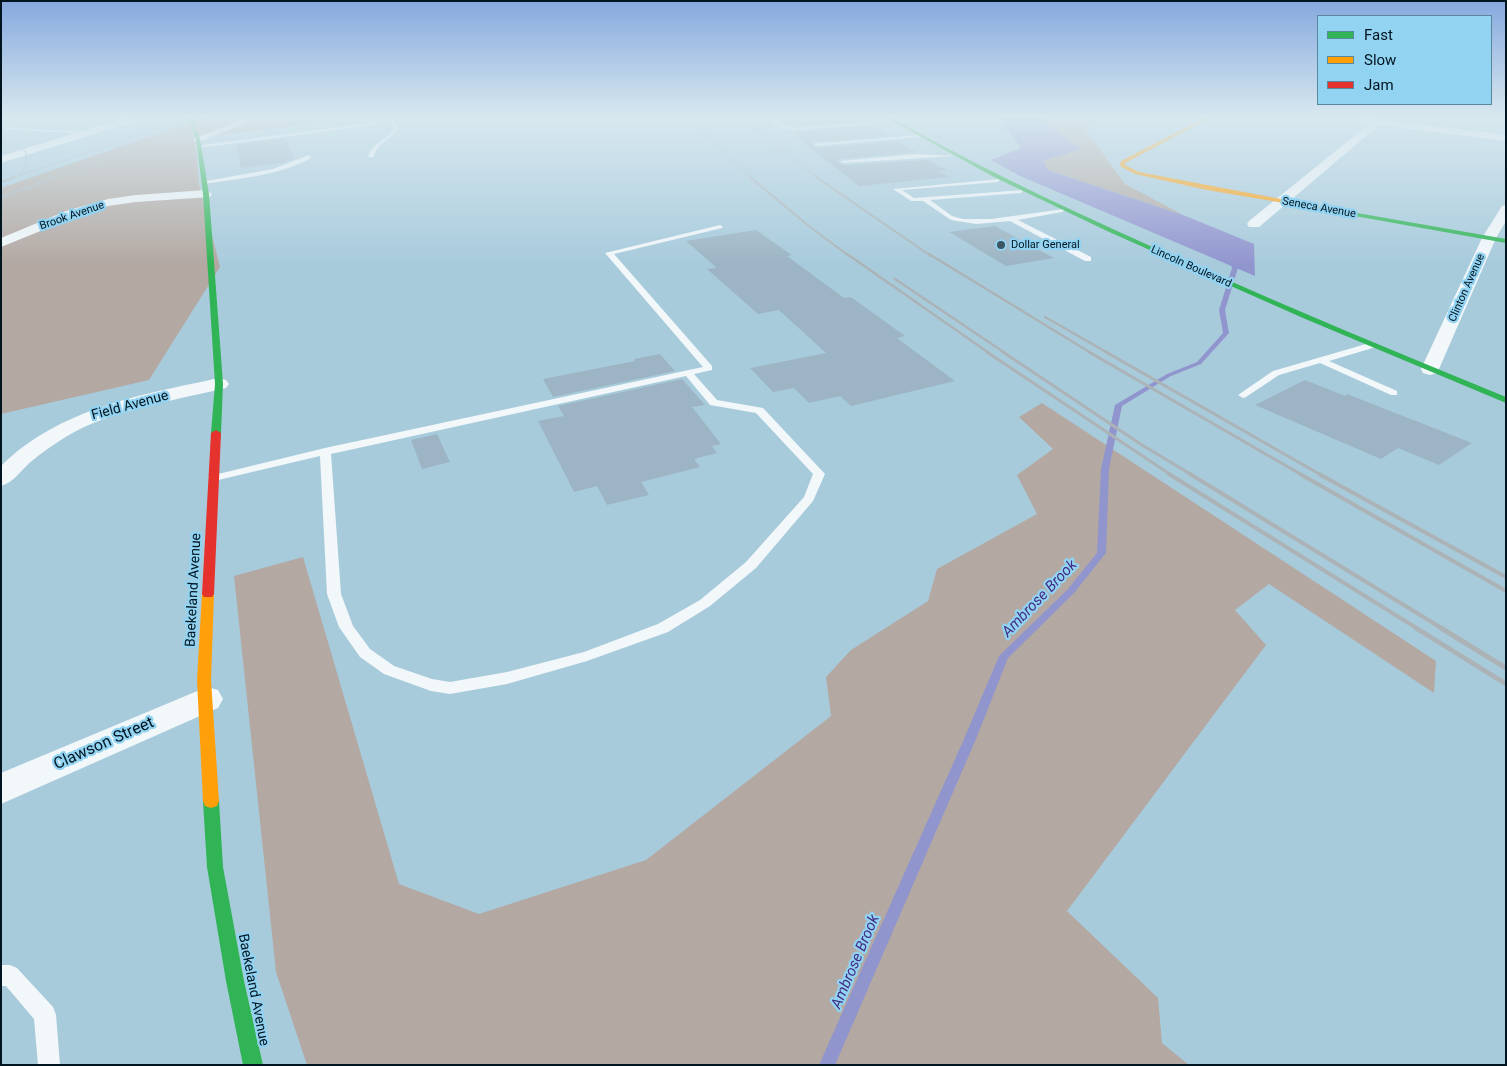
<!DOCTYPE html>
<style>
body{margin:0}
#map{position:relative;width:1507px;height:1066px;overflow:hidden;background:#a8cbdc;font-family:Roboto,sans-serif}
canvas{display:block}
.frame{position:absolute;inset:0;border:2px solid #001520;pointer-events:none}
.legend{position:absolute;left:1317px;top:15px;width:175px;height:90px;box-sizing:border-box;background:#92d3f2;border:1px solid #58879e;margin:0;padding:6px 9px;list-style:none;font-size:15px;color:#001520}
.legend li{display:flex;align-items:center;gap:10px;height:25px}
.legend b{width:25px;border:1px solid #58879e}
</style>
<div id="map">
<canvas width="1507" height="1066"></canvas>
<div class="frame"></div>
<ul class="legend">
<li><b style="height:6px;background:#30b455"></b>Fast</li>
<li><b style="height:6px;background:#ff9f0a"></b>Slow</li>
<li><b style="height:6px;background:#e5322d"></b>Jam</li>
</ul>
</div>
<script>
const ctx = document.querySelector('canvas').getContext('2d');
ctx.lineJoin = 'round';
function fill(path, color) {
  ctx.fillStyle = color;
  ctx.fill(path, 'evenodd');
}
function trace(path, color, width, dash) {
  ctx.strokeStyle = color;
  ctx.lineWidth = width;
  ctx.lineCap = dash ? 'butt' : 'round';
  ctx.setLineDash(dash || []);
  ctx.stroke(path);
}
function drawText(font, color, halo, rows, align = 'center') {
  ctx.font = font + ' Roboto,sans-serif';
  ctx.lineWidth = 4.5;
  ctx.setLineDash([]);
  ctx.textBaseline = 'middle';
  ctx.strokeStyle = halo;
  ctx.fillStyle = color;
  for (const [text, x, y, turn = 0] of rows) {
    ctx.save();
    ctx.translate(x, y);
    ctx.rotate((+turn || 0) * Math.PI / 180);
    ctx.textAlign = isNaN(turn) ? turn : align;
    if (halo) ctx.strokeText(text, 0, 0);
    ctx.fillText(text, 0, 0);
    ctx.restore();
  }
}
fill(new Path2D(`
 M 216,116 L 370,116 L 195,138 L 199,184 L 220,267 L 149,380 L 1,414 L 1,188 L 194,121 Z
 M 1036,116 L 1101,116 L 1085,129 L 1125,184 L 1183,215 L 1048,170 L 1043,161 L 1081,149 Z
 M 1042,403 L 1436,661 L 1434,693 L 1269,584 L 1235,610 L 1266,645 L 1067,911 L 1158,998 L 1162,1043 L 1189,1065 L 307,1065 L 276,972 L 234,576 L 303,557 L 399,884 L 479,914 L 646,860 L 831,716 L 826,677 L 851,650 L 928,601 L 937,569 L 1037,514 L 1017,475 L 1053,449 L 1019,417 Z`), '#b3a8a2');
fill(new Path2D(`
 M 998,116 L 1036,116 L 1081,149 L 1043,161 L 1048,170 L 1183,215 L 1254,244 L 1255,276 L 1020,176 L 991,160 L 1021,148 Z`), '#9195ce');
fill(new Path2D(`
 M 1229,256 L 1233,256 L 1238,268 L 1225,310 L 1229,333 L 1201,364 L 1171,376 L 1122,406 L 1109,469 L 1106,553 L 1074,593 L 1008,658 L 976,739 L 835,1065 L 819,1065 L 964,739 L 999,656 L 1068,589 L 1097,553 L 1101,469 L 1115,405 L 1167,374 L 1197,362 L 1223,333 L 1219,310 L 1232,268 Z`), '#9195ce');
fill(new Path2D(`
 M 774,116 L 855,116 L 863,121 L 792,126 L 783,123 Z
 M 872,126 L 888,136 L 814,142 L 812,144 L 817,148 L 897,141 L 916,152 L 840,159 L 838,161 L 843,165 L 928,160 L 946,170 L 937,171 L 950,177 L 859,186 L 794,135 L 799,135 L 795,132 Z
 M 286,138 L 294,159 L 283,163 L 241,168 L 236,145 Z
 M 995,226 L 1054,258 L 1006,266 L 949,232 Z
 M 756,230 L 792,255 L 787,256 L 844,298 L 851,297 L 905,336 L 897,338 L 955,381 L 851,406 L 840,396 L 809,403 L 794,388 L 773,392 L 750,368 L 826,353 L 779,310 L 758,314 L 707,269 L 717,268 L 686,241 Z
 M 660,354 L 675,371 L 553,397 L 543,379 L 635,361 L 634,359 Z
 M 682,379 L 705,405 L 692,407 L 721,444 L 712,446 L 717,453 L 694,459 L 700,467 L 641,482 L 649,495 L 607,505 L 597,486 L 574,492 L 538,421 L 564,416 L 558,406 Z
 M 1305,380 L 1345,396 L 1347,394 L 1472,443 L 1439,465 L 1398,448 L 1381,459 L 1255,405 Z
 M 437,434 L 450,462 L 422,469 L 411,440 Z`), '#9cb4c4');
fill(new Path2D(`
 M 8,116 L 15,116 L 1,121 L 1,118 Z
 M 766,116 L 771,116 L 780,124 L 792,128 L 894,121 L 896,122 L 792,130 L 776,126 Z
 M 393,120 L 398,128 C 390,143 378,141 374,156 L 371,158 L 368,156 C 374,141 386,142 394,128 L 390,123 L 198,148 L 195,146 Z
 M 1,127 L 89,132 L 91,133 L 89,134 L 1,129 Z
 M 918,135 L 920,137 L 817,146 L 814,144 Z
 M 916,154 L 956,156 L 843,163 L 840,161 Z
 M 309,155 L 311,158 C 279,176 240,178 204,184 L 201,182 L 273,169 Z
 M 1000,179 L 998,182 L 902,190 L 914,198 L 1023,190 L 1021,193 L 930,200 L 952,216 L 963,219 L 991,219 L 1064,209 L 1065,210 L 1062,212 L 1018,220 L 1091,257 L 1091,261 L 1085,261 L 1010,221 L 976,224 L 951,220 L 923,201 L 911,201 L 893,189 Z
 M 720,225 L 723,227 L 722,228 L 614,254 L 712,366 L 712,370 L 694,374 L 717,400 L 763,408 L 825,474 L 813,501 L 756,568 L 710,606 L 668,632 L 587,661 L 507,684 L 450,694 L 431,691 L 384,674 L 360,657 L 339,627 L 327,594 L 320,456 L 214,481 L 208,478 L 210,476 L 325,448 L 703,367 L 605,253 ZM 686,376 L 710,405 L 756,413 L 813,474 L 804,497 L 746,562 L 700,600 L 658,624 L 584,652 L 507,672 L 450,682 L 432,679 L 394,666 L 370,649 L 353,626 L 341,594 L 331,454 Z
 M 1373,342 L 1377,345 L 1376,347 L 1329,361 L 1397,391 L 1397,395 L 1391,395 L 1320,363 L 1279,375 L 1246,397 L 1243,398 L 1238,395 L 1273,371 Z
 M 1,965 L 10,965 L 17,968 L 53,1007 L 56,1015 L 60,1065 L 38,1065 L 34,1019 L 6,986 L 1,986 Z`), '#f2f7fa');
fill(new Path2D(`
 M 132,116 L 146,116 L 145,118 L 192,116 L 188,119 L 123,125 L 1,163 L 1,156 Z
 M 250,116 L 263,116 L 202,141 L 194,141 L 193,139 Z
 M 1327,116 L 1375,119 L 1378,116 L 1388,116 L 1385,120 L 1506,135 L 1506,141 L 1379,125 L 1259,227 L 1249,227 L 1247,224 L 1249,221 L 1369,124 L 1331,119 Z
 M 206,190 L 212,194 L 210,197 L 136,202 L 108,206 L 75,217 L 1,247 L 1,238 L 66,211 L 108,199 L 136,195 Z
 M 1506,205 L 1506,221 L 1496,238 L 1439,369 L 1437,373 L 1430,375 L 1423,373 L 1421,369 L 1482,238 L 1502,206 Z
 M 219,378 L 226,380 L 229,384 L 226,388 C 177,400 127,407 82,428 C 64,437 48,448 33,460 C 22,468 15,482 1,486 L 1,466 C 60,408 141,395 219,378 Z
 M 207,687 L 218,690 L 223,699 L 218,708 L 1,804 L 1,773 Z`), '#f2f7fa');
fill(new Path2D(`
 M 187,116 L 191,116 L 200,139 L 209,194 L 223,384 L 221,433 L 216,436 L 211,433 L 215,384 L 203,194 L 196,139 Z
 M 883,116 L 888,116 C 989,173 1093,221 1198,267 C 1300,312 1403,355 1506,397 L 1506,403 L 1303,318 L 1107,231 L 994,177 Z
 M 1323,207 L 1506,239 L 1506,243 L 1321,210 Z
 M 211,794 L 217,796 L 219,801 L 223,867 L 244,981 L 263,1065 L 243,1065 L 226,981 L 207,867 L 203,801 L 205,796 Z`), '#30b455');
fill(new Path2D(`
 M 1208,116 L 1214,116 L 1125,163 L 1125,165 L 1139,172 L 1323,207 L 1325,210 L 1207,190 L 1135,174 L 1120,166 L 1121,161 Z
 M 208,590 L 212,591 L 214,594 L 211,680 L 219,801 L 217,806 L 211,808 L 205,806 L 203,801 L 197,680 L 202,594 L 204,591 Z`), '#ff9f0a');
fill(new Path2D(`
 M 216,430 L 221,433 L 214,594 L 212,597 L 204,597 L 202,594 L 211,433 Z`), '#e5322d');
trace(new Path2D(`
 M 686,116 L 751,178
 M 740,116 L 818,178
 M 1,142 L 19,147 L 26,152 L 26,167 L 19,177
 M 12,178 L 175,123
 M 53,178 L 229,116`), '#abb3b7', 1);
trace(new Path2D(`
 M 750,177 L 810,227 L 849,256
 M 816,177 L 931,256
 M 1,182 L 15,177
 M 1,197 L 57,177`), '#abb3b7', 2);
trace(new Path2D(`
 M 847,254 L 989,353
 M 929,254 L 1091,353
 M 895,279 L 1005,353
 M 1045,317 L 1108,353`), '#abb3b7', 2.5);
trace(new Path2D(`
 M 987,352 L 1171,475
 M 1003,352 L 1142,445 L 1192,475
 M 1089,352 L 1302,475
 M 1106,352 L 1321,475`), '#abb3b7', 3);
trace(new Path2D(`
 M 1169,474 L 1418,629
 M 1190,474 L 1443,629
 M 1300,474 L 1506,591
 M 1319,474 L 1506,577`), '#abb3b7', 4);
trace(new Path2D(`
 M 1416,628 L 1506,684
 M 1441,628 L 1506,668`), '#abb3b7', 5);
const sky = ctx.createLinearGradient(0, 0, 0, 265);
sky.addColorStop(0, '#85a8de');
sky.addColorStop(0.44, '#d8e8ef');
sky.addColorStop(1, '#d8e8ef00');
ctx.fillStyle = sky;
ctx.fillRect(0, 0, 1507, 265);
for (const [x, y, r, color] of [
 [1001,245,5,"#3b5562"]
]) {
  const dot = new Path2D();
  dot.arc(x, y, r, 0, 2 * Math.PI);
  ctx.fillStyle = color;
  ctx.fill(dot);
  trace(dot, '#92d3f2', 2);
}
drawText('11px', '#001520', '#92d3f2', [
 ["Seneca Avenue",1319,208,10],
 ["Brook Avenue",72,216,-19],
 ["Lincoln Boulevard",1191,267,24],
 ["Clinton Avenue",1467,288,-66]
]);
drawText('11px', '#001520', '#92d3f2', [
 ["Dollar General",1011,245]
], 'left');
drawText('14px', '#001520', '#92d3f2', [
 ["Field Avenue",130,406,-15],
 ["Baekeland Avenue",194,590,-87],
 ["Baekeland Avenue",253,990,79]
]);
drawText('italic 15px', '#422d85', '#92d3f2', [
 ["Ambrose Brook",1040,599,-46],
 ["Ambrose Brook",856,962,-67]
]);
drawText('16px', '#001520', '#92d3f2', [
 ["Clawson Street",104,744,-24]
]);
</script>
